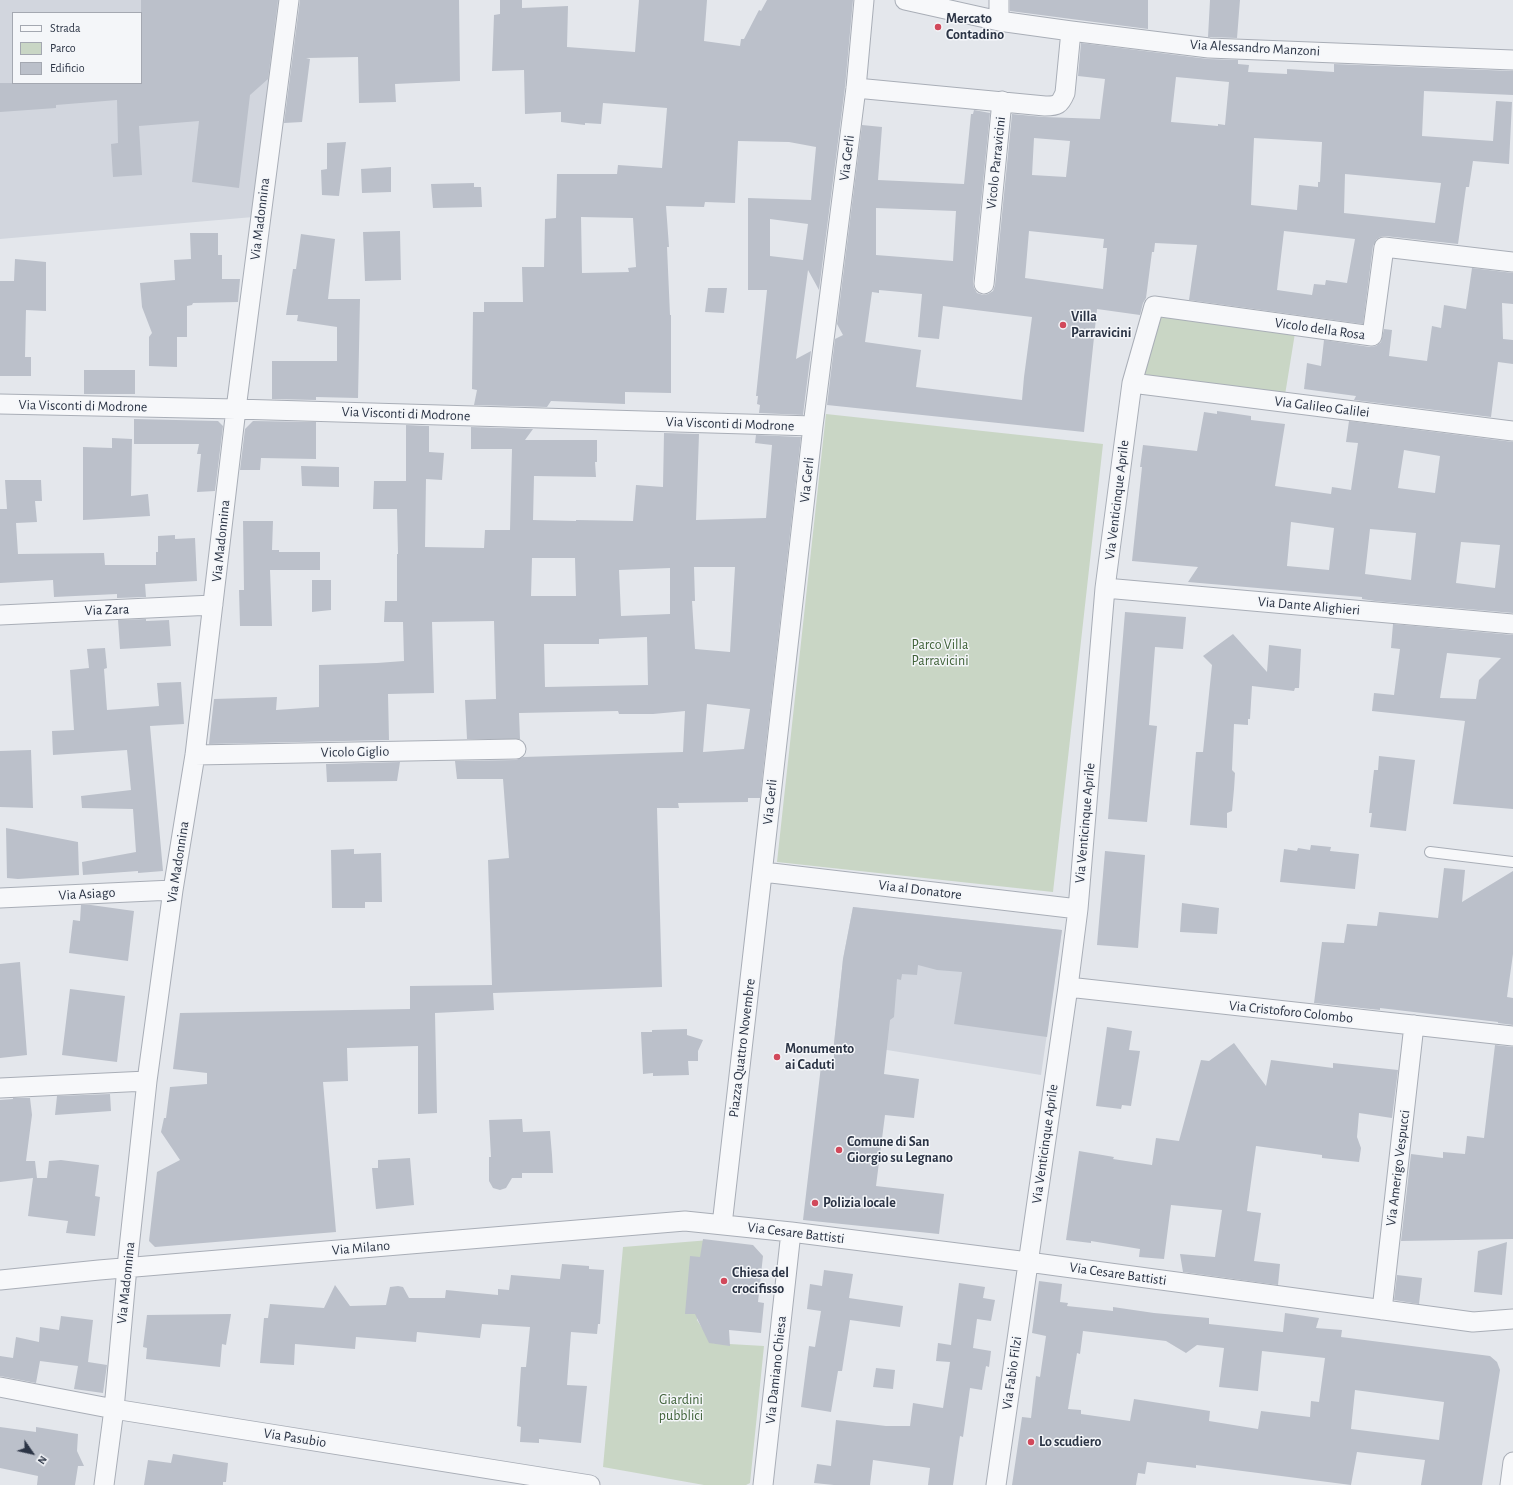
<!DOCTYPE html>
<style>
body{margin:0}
#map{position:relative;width:1513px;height:1485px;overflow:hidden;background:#e4e7ec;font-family:"Alegreya Sans",sans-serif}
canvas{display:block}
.legend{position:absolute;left:12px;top:12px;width:130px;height:72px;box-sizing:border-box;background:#f4f6f9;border:1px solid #a4a8b1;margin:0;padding:5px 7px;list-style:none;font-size:12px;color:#2b3445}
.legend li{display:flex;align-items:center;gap:8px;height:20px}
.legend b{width:20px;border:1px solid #a4a8b1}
.north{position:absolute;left:12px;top:1433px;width:40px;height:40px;-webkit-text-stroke:3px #f4f6f9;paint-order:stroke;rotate:124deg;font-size:11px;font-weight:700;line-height:16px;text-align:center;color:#2b3445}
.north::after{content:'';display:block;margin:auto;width:14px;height:18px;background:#2b3445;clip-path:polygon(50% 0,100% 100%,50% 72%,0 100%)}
</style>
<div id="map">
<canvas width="1513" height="1485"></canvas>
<ul class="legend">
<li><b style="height:5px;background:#f7f8fa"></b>Strada</li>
<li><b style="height:11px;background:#c9d6c5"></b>Parco</li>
<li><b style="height:11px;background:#bbc0ca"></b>Edificio</li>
</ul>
<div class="north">N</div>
</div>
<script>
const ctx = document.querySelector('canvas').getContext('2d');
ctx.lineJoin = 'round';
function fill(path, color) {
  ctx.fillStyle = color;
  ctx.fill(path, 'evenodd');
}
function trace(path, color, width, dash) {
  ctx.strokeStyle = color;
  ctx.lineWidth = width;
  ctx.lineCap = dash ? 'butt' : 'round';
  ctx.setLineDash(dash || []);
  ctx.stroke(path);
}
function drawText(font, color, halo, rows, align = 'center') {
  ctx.font = font + ' "Alegreya Sans",sans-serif';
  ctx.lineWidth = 3;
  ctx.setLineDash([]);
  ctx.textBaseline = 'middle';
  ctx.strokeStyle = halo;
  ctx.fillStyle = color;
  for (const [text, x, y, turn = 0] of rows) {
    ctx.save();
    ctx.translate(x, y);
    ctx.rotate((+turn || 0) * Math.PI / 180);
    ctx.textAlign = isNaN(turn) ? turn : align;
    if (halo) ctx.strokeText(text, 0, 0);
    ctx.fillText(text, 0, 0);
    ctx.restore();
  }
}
fill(new Path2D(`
 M 0,0 L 284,0 L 253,217 L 0,239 ZM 13,13 L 141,13 L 141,83 L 13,83 Z
 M 853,907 L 1062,930 L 1041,1075 L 887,1050 L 834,1044 L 843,959 Z`), '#d2d6de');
fill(new Path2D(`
 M 1157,312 L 1295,333 L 1285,395 L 1138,378 Z
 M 826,414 L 1103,444 L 1053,892 L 777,862 Z
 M 710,1240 L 697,1320 L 712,1343 L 764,1346 L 750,1483 L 746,1485 L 704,1485 L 603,1467 L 623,1247 Z`), '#c9d6c5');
fill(new Path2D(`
 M 141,0 L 278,0 L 268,79 L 250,95 L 239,188 L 192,182 L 199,121 L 139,126 L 142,175 L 113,177 L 111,144 L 118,143 L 117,100 L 56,105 L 56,108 L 0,112 L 0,83 L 141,83 Z
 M 300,0 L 459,0 L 460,81 L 395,84 L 396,102 L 359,103 L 358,57 L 306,58 L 310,59 L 302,122 L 284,123 Z
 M 500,0 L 522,0 L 522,8 L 568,6 L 567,47 L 635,52 L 639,0 L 707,0 L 704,41 L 740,46 L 741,39 L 744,39 L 759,10 L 761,11 L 767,0 L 853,0 L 845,87 L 819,290 L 808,270 L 796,359 L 811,351 L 803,415 L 759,413 L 760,405 L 757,404 L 758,396 L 756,396 L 767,290 L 748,290 L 748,198 L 811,200 L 816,147 L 789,142 L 738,141 L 735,203 L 705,202 L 704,207 L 666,206 L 669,247 L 667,247 L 670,315 L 671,315 L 671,393 L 625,392 L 625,404 L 551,401 L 547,407 L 474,405 L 477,390 L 472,389 L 473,312 L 484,312 L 484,302 L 523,302 L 522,267 L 544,267 L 545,219 L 556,218 L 557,174 L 617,174 L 618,165 L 662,168 L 667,108 L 603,103 L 601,124 L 585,123 L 585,125 L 561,122 L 561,112 L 525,114 L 524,70 L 492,71 L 494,15 L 500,14 ZM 581,217 L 633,218 L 636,267 L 628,268 L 629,272 L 582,273 ZM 770,219 L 808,224 L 803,260 L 770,256 Z
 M 1010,0 L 1148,0 L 1148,29 L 1010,11 Z
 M 1210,0 L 1240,0 L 1237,38 L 1208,37 Z
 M 1081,43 L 1208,59 L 1238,60 L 1238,64 L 1249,65 L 1248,72 L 1287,74 L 1287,69 L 1334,72 L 1334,64 L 1513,71 L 1513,95 L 1424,91 L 1422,136 L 1493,141 L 1496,101 L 1512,102 L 1509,164 L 1473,161 L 1469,187 L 1466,187 L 1458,244 L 1385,236 L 1380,237 L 1376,240 L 1373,246 L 1363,324 L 1189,300 L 1197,245 L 1155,243 L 1154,252 L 1152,252 L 1146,298 L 1143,303 L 1140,315 L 1097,309 L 1084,432 L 827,405 L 835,339 L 843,335 L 837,324 L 862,125 L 882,127 L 878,180 L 964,184 L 971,114 L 973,114 L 974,110 L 990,113 L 973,283 L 974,288 L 977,293 L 983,295 L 988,294 L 993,291 L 995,285 L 1012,114 L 1044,117 L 1100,119 L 1105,79 L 1078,76 ZM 1176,77 L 1229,82 L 1225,125 L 1218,124 L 1218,126 L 1171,122 ZM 1034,138 L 1070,141 L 1066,177 L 1032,175 ZM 1254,138 L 1322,142 L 1320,182 L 1318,182 L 1318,187 L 1299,185 L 1297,210 L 1251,205 ZM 1345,174 L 1441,183 L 1435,223 L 1344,213 ZM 876,208 L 956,211 L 953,261 L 876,255 ZM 1029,231 L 1104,239 L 1103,248 L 1107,248 L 1103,289 L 1025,278 ZM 1284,231 L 1355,239 L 1347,283 L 1326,280 L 1325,285 L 1314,284 L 1312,295 L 1277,290 ZM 879,290 L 922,294 L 918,337 L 939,339 L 943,306 L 1032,317 L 1024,377 L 1022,400 L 916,387 L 921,350 L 865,342 L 872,292 L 879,293 Z
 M 346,142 L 339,196 L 322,195 L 321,170 L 327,169 L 327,143 Z
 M 391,167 L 391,192 L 362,193 L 361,169 Z
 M 474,183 L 474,187 L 481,187 L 482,207 L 433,208 L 431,184 Z
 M 400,231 L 401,280 L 365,281 L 363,232 Z
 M 190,233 L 218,233 L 218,255 L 222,255 L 222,279 L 240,279 L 238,302 L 193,303 L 192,305 L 187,306 L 187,337 L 177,337 L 177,367 L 149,366 L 149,337 L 152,333 L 142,307 L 140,283 L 175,280 L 174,260 L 191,259 Z
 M 301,234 L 335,239 L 328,299 L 360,299 L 358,398 L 316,397 L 316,400 L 272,399 L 272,361 L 337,361 L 337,327 L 297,321 L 298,315 L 286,315 L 293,269 L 296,269 Z
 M 15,259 L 46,262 L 46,311 L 26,310 L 25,357 L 31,357 L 31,376 L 0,376 L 0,281 L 14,281 Z
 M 1472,268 L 1513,273 L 1513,304 L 1502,303 L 1503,339 L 1513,340 L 1513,364 L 1498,362 L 1491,417 L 1354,400 L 1356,396 L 1304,389 L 1307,363 L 1321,366 L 1324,340 L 1370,347 L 1376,346 L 1381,342 L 1384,329 L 1392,330 L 1389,356 L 1427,361 L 1432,326 L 1441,328 L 1444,305 L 1466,309 Z
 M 708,288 L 727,288 L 724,313 L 705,312 Z
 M 84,370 L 135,370 L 135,394 L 84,394 Z
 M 1217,411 L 1251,416 L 1251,420 L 1285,424 L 1275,486 L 1331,494 L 1332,487 L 1351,490 L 1358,443 L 1346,442 L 1349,421 L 1513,442 L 1513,613 L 1375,601 L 1362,599 L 1362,597 L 1188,582 L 1198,567 L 1132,561 L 1142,467 L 1140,467 L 1143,445 L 1197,451 L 1204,412 L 1217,414 ZM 1404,450 L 1440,456 L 1435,493 L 1398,488 ZM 1291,522 L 1334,528 L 1329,570 L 1287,566 ZM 1370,529 L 1416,533 L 1411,580 L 1365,574 ZM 1461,542 L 1500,545 L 1495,588 L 1456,583 Z
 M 134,419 L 218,421 L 223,426 L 215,491 L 197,492 L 201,454 L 197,454 L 199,444 L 134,444 Z
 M 253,421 L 316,422 L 316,459 L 261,458 L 260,470 L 240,470 L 245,429 Z
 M 406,425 L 429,426 L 429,452 L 444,453 L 442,480 L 426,479 L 425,547 L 484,548 L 485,530 L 510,530 L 512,449 L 471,449 L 471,427 L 533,429 L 525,440 L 597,440 L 597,462 L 595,462 L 596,477 L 534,476 L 533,520 L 576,521 L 576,520 L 633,521 L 636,485 L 663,487 L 664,433 L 699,434 L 696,520 L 766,518 L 772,445 L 755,443 L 756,435 L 801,437 L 760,798 L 748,798 L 748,802 L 678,803 L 679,808 L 657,808 L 662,987 L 493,993 L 494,1010 L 435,1013 L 437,1113 L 418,1114 L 418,1046 L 347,1048 L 348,1081 L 323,1082 L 336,1232 L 155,1247 L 149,1241 L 157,1172 L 180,1160 L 161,1132 L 164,1118 L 166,1118 L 170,1087 L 207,1084 L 207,1073 L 173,1069 L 180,1013 L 410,1009 L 410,986 L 492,985 L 488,860 L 509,858 L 503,779 L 457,779 L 455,761 L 516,760 L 523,757 L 683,752 L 685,711 L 653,714 L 619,714 L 618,711 L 519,713 L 520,739 L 467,739 L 465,700 L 496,699 L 494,621 L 432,622 L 434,693 L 388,694 L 389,740 L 209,744 L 214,699 L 277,697 L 276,710 L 319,707 L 319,665 L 377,663 L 404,661 L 403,622 L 384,622 L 385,601 L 397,601 L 397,554 L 398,554 L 397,509 L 373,509 L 374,481 L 406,481 ZM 532,558 L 575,558 L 576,596 L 531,596 ZM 694,567 L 735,567 L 730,652 L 695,649 L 692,601 L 695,601 ZM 670,568 L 670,614 L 621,616 L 619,570 ZM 647,637 L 648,685 L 545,687 L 544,644 L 599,644 L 599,639 ZM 707,704 L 750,709 L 744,749 L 703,752 Z
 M 112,438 L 132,439 L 131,496 L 148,494 L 150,516 L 83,520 L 83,447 L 112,448 Z
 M 301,466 L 339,467 L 339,487 L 302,486 Z
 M 5,480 L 41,480 L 42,501 L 35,501 L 37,522 L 16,523 L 18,554 L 104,553 L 105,565 L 156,565 L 156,552 L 158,552 L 158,536 L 175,535 L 175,539 L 195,538 L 197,581 L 145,584 L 146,597 L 117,598 L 117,594 L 54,597 L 53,580 L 0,583 L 0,509 L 7,509 Z
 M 243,521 L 273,521 L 272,550 L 279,550 L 279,552 L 320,552 L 320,570 L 270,570 L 272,626 L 240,626 L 239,590 L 244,590 Z
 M 312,580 L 331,580 L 331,610 L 312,612 Z
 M 1125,612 L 1186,617 L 1183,649 L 1155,647 L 1149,725 L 1157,726 L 1147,822 L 1108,819 Z
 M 146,619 L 146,621 L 169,620 L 171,646 L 120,649 L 118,620 Z
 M 1393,624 L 1513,635 L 1513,809 L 1453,804 L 1465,721 L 1372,711 L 1374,693 L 1394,695 L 1400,649 L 1391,648 ZM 1447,653 L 1501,658 L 1479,680 L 1476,699 L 1440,698 Z
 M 1233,634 L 1267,672 L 1269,645 L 1301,649 L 1299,688 L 1295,688 L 1294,691 L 1252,686 L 1250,719 L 1248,719 L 1248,725 L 1234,724 L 1232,770 L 1235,773 L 1234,789 L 1232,811 L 1227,813 L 1227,828 L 1190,825 L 1196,752 L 1203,752 L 1212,665 L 1203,656 Z
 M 105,648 L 107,668 L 104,669 L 107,710 L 159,706 L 157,683 L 181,682 L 184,724 L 150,726 L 163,871 L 138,873 L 138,871 L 83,875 L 82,862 L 136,852 L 133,809 L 82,808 L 81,796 L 131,790 L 127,750 L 53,755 L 52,731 L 74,730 L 70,670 L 89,668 L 87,649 Z
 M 31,750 L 33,808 L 0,807 L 0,751 Z
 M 1379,756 L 1415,760 L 1406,831 L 1370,827 L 1372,813 L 1369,813 L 1374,770 L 1378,770 Z
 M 400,762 L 397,781 L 327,782 L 326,764 Z
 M 6,828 L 78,842 L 79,875 L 18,879 L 7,878 Z
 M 1311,845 L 1331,847 L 1330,851 L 1359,854 L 1355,889 L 1280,882 L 1284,849 L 1297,851 L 1298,848 L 1310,850 Z
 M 354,849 L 354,854 L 381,853 L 382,902 L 365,902 L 365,908 L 332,908 L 331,850 Z
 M 1105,851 L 1145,855 L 1138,948 L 1097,945 Z
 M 1444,868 L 1465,870 L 1462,902 L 1513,871 L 1513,954 L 1507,997 L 1513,998 L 1513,1025 L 1498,1023 L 1498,1022 L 1380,1008 L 1380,1010 L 1314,1003 L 1322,942 L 1344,943 L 1347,924 L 1377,926 L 1379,912 L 1438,918 Z
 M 1182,903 L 1219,908 L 1217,934 L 1180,932 Z
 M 81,905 L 91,905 L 134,911 L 128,961 L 69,953 L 73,920 L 80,921 Z
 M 853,907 L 1062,930 L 1047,1037 L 954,1024 L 962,972 L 937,970 L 918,965 L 917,975 L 902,974 L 901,980 L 897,979 L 894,1017 L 890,1020 L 884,1074 L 919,1079 L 914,1118 L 885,1115 L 876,1186 L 944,1194 L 939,1234 L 803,1220 L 821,1066 L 834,1067 L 834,1043 L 843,959 Z
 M 20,962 L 27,1055 L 0,1058 L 0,964 Z
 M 70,989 L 125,996 L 117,1062 L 62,1055 Z
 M 1107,1027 L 1132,1031 L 1129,1050 L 1140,1051 L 1131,1106 L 1122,1105 L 1121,1109 L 1096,1106 Z
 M 687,1029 L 687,1035 L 703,1040 L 698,1051 L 698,1061 L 688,1061 L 689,1075 L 653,1076 L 653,1073 L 643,1074 L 641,1032 L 652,1032 L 652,1030 Z
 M 1234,1043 L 1266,1086 L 1271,1060 L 1333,1068 L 1333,1063 L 1398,1070 L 1392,1118 L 1359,1113 L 1357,1137 L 1361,1148 L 1359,1162 L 1322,1158 L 1322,1155 L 1256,1146 L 1247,1211 L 1261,1213 L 1254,1261 L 1280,1264 L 1278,1285 L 1183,1272 L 1180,1254 L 1215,1257 L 1222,1210 L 1171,1205 L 1164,1259 L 1139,1257 L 1140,1249 L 1091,1241 L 1091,1243 L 1066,1240 L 1079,1151 L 1114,1157 L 1113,1159 L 1152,1165 L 1156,1138 L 1179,1141 L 1201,1060 L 1209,1061 Z
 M 1495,1045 L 1513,1047 L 1513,1239 L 1401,1241 L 1411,1154 L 1443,1158 L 1443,1152 L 1465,1154 L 1467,1136 L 1484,1138 Z
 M 110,1094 L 111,1111 L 55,1115 L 57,1096 Z
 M 13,1098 L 30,1098 L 32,1115 L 26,1161 L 35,1161 L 37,1178 L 47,1178 L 49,1161 L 61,1160 L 99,1165 L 95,1196 L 100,1197 L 95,1236 L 66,1233 L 68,1221 L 28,1216 L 33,1178 L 0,1182 L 0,1100 L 13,1099 Z
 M 522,1119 L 523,1132 L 550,1131 L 552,1155 L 553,1173 L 522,1173 L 522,1178 L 512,1178 L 506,1188 L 500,1190 L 493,1188 L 489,1181 L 489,1157 L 491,1157 L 489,1120 Z
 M 410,1158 L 414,1205 L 376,1209 L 372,1168 L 378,1168 L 378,1160 Z
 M 703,1239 L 753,1245 L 763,1256 L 758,1302 L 764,1303 L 761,1333 L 729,1330 L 730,1346 L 709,1343 L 695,1314 L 685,1314 L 690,1256 L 700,1257 Z
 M 1507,1242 L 1502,1295 L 1474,1292 L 1478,1251 Z
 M 562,1264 L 589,1266 L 589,1269 L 604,1270 L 600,1324 L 598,1324 L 597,1334 L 571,1332 L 567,1385 L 587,1386 L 581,1443 L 539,1439 L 539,1443 L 520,1442 L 521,1427 L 517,1426 L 521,1367 L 526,1367 L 530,1327 L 482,1324 L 480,1338 L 417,1332 L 416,1342 L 356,1337 L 355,1349 L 295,1344 L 294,1365 L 260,1363 L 264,1318 L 268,1318 L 270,1304 L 324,1308 L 335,1285 L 350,1306 L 386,1305 L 390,1287 L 398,1286 L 403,1287 L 409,1298 L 445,1298 L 446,1290 L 498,1295 L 498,1289 L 509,1290 L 511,1275 L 560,1279 Z
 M 824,1270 L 853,1274 L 849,1298 L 903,1306 L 900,1327 L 850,1320 L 842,1371 L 838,1371 L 831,1412 L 801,1407 L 809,1346 L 815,1347 L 821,1311 L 807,1309 L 810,1284 L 822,1286 Z
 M 1397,1275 L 1422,1278 L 1419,1304 L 1394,1300 Z
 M 1039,1281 L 1062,1284 L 1060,1302 L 1068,1303 L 1067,1306 L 1113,1311 L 1113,1307 L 1154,1313 L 1209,1318 L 1209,1324 L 1283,1332 L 1285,1313 L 1319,1318 L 1316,1328 L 1342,1330 L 1341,1337 L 1490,1356 L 1497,1362 L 1500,1370 L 1482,1485 L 1421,1485 L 1425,1460 L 1357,1452 L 1351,1485 L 1196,1465 L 1196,1468 L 1147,1462 L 1145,1474 L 1138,1473 L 1136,1485 L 1012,1485 L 1022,1417 L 1031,1418 L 1036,1376 L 1040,1377 L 1046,1336 L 1032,1333 ZM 1083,1331 L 1166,1341 L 1186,1353 L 1197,1345 L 1224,1348 L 1219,1387 L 1258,1391 L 1262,1351 L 1325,1358 L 1319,1402 L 1311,1401 L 1310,1417 L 1261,1411 L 1258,1429 L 1209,1421 L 1210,1411 L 1134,1399 L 1130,1421 L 1081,1414 L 1081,1410 L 1068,1409 L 1077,1353 L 1080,1354 ZM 1355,1390 L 1444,1402 L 1439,1440 L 1351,1429 Z
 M 959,1283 L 985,1287 L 983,1298 L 995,1300 L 991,1321 L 977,1319 L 973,1348 L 991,1351 L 989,1367 L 986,1366 L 982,1390 L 970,1388 L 963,1437 L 960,1436 L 953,1485 L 928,1485 L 930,1468 L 873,1460 L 870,1485 L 834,1485 L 814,1483 L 817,1464 L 831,1466 L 836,1420 L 886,1426 L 910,1426 L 913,1403 L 943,1408 L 950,1362 L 936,1361 L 938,1343 L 951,1345 Z
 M 231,1314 L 226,1345 L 222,1344 L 220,1367 L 146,1359 L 147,1348 L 143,1347 L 147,1315 Z
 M 61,1316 L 93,1320 L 88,1362 L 107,1365 L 103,1393 L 74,1389 L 78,1366 L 40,1361 L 36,1383 L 0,1376 L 0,1356 L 13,1358 L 16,1337 L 39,1342 L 40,1327 L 59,1330 Z
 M 876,1368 L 895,1370 L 893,1389 L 873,1387 Z
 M 0,1427 L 36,1432 L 36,1427 L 78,1434 L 77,1451 L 84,1466 L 78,1466 L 75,1485 L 37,1485 L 38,1476 L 0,1468 Z
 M 173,1454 L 228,1463 L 226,1482 L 223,1482 L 223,1485 L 144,1485 L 148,1460 L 171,1463 Z`), '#bbc0ca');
const lane = new Path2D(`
 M 1430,852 L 1513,862`);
const street = new Path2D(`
 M 905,0 L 999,21 L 1071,31 L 1209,48 L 1513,60
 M 999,21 L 999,0
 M 856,88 L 1045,106 C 1057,106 1060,105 1065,93 L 1071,31
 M 984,284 L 1002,101
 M 1132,383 L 1513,431
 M 0,404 L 236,409 L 813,426
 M 1105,588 L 1513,624
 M 0,615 L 213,605
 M 195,755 L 516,749
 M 763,872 L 1078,909
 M 0,898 L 173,890
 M 1068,987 L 1513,1036
 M 0,1088 L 147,1081
 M 722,1225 L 813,426 L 856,88 L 864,0
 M 0,1280 L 99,1270 L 685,1221 L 791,1232 L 1028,1262 L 1473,1322 L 1513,1319
 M 1382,1310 L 1414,1025
 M 0,1387 L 114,1409 L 590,1485
 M 104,1485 L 114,1409 L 127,1267 L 147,1081 L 173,890 L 195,755 L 236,409 L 289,0
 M 763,1485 L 791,1232
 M 996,1485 L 1068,987 L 1078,909 L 1105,588 L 1132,383 L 1154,306 L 1372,336 L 1384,247 L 1513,262
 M 1510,1485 L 1513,1462`);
trace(lane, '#a9aeb7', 12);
trace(street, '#a9aeb7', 21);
trace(lane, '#f7f8fa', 10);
trace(street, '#f7f8fa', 19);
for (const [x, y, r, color] of [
 [938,27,4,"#d1495b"],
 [1063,325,4,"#d1495b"],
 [777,1057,4,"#d1495b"],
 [839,1150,4,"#d1495b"],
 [815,1203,4,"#d1495b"],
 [724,1281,4,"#d1495b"],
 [1031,1442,4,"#d1495b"]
]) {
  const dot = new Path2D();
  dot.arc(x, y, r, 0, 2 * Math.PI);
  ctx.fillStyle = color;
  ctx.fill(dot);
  trace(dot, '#f4f6f9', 1.5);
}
drawText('bold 14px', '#2b3445', '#f4f6f9', [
 ["Mercato",946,19],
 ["Contadino",946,35],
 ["Villa",1071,317],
 ["Parravicini",1071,333],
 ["Monumento",785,1049],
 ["ai Caduti",785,1065],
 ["Comune di San",847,1142],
 ["Giorgio su Legnano",847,1158],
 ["Polizia locale",823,1203],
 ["Chiesa del",732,1273],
 ["crocifisso",732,1289],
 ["Lo scudiero",1039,1442]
], 'left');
drawText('14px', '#2b3445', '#f4f6f9', [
 ["Via Alessandro Manzoni",1255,48,3],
 ["Via Gerli",847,158,-83],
 ["Vicolo Parravicini",996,163,-84],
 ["Via Madonnina",260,219,-83],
 ["Vicolo della Rosa",1320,329,8],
 ["Via Visconti di Modrone",83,406,1],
 ["Via Galileo Galilei",1322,407,7],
 ["Via Visconti di Modrone",406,414,2],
 ["Via Visconti di Modrone",730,424,2],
 ["Via Gerli",807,480,-84],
 ["Via Venticinque Aprile",1117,500,-83],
 ["Via Madonnina",221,541,-84],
 ["Via Dante Alighieri",1309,606,5],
 ["Via Zara",107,610,-2],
 ["Vicolo Giglio",355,752,-1],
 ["Via Gerli",770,802,-84],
 ["Via Venticinque Aprile",1085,823,-85],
 ["Via Madonnina",178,862,-81],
 ["Via al Donatore",920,890,7],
 ["Via Asiago",87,894,-3],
 ["Via Cristoforo Colombo",1291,1012,6],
 ["Piazza Quattro Novembre",742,1048,-83],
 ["Via Venticinque Aprile",1045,1144,-82],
 ["Via Amerigo Vespucci",1398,1168,-83],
 ["Via Cesare Battisti",796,1233,7],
 ["Via Milano",361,1248,-5],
 ["Via Cesare Battisti",1118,1274,8],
 ["Via Madonnina",126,1283,-84],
 ["Via Damiano Chiesa",776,1370,-84],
 ["Via Fabio Filzi",1012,1373,-82],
 ["Via Pasubio",295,1438,9]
]);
drawText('14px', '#3f6138', '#f4f6f9', [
 ["Parco Villa",940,645],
 ["Parravicini",940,661],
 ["Giardini",681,1400],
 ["pubblici",681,1416]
]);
</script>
